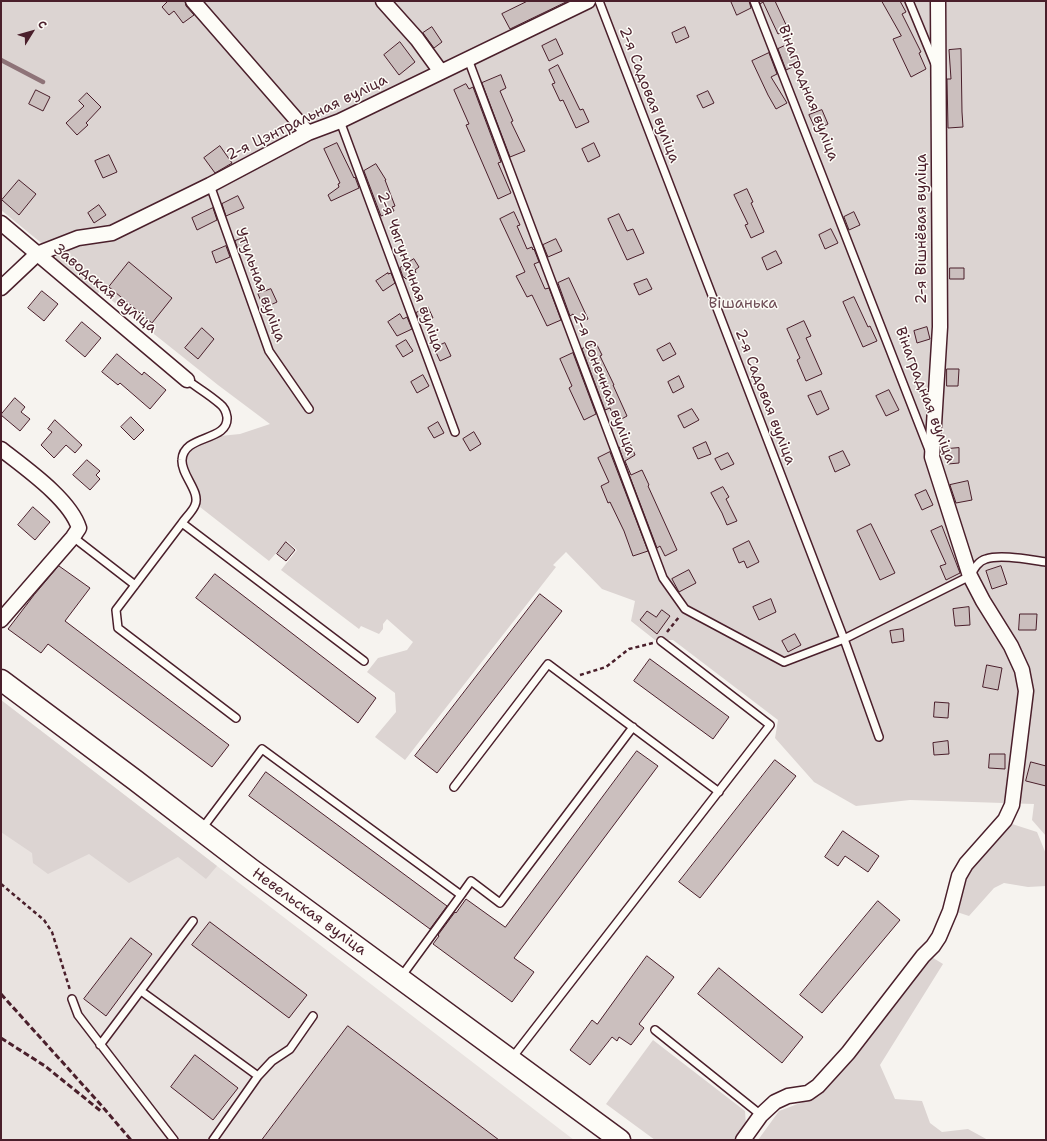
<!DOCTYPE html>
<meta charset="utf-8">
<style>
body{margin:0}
#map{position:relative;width:1047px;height:1141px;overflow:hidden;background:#f6f3ef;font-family:"Shantell Sans",sans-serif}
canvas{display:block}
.frame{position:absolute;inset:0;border:2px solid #4a1f2b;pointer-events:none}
.north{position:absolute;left:12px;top:12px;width:40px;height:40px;-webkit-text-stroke:3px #fdfcf7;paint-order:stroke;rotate:53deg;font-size:11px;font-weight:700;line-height:16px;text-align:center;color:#4a1f2b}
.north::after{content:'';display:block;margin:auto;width:14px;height:18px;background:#4a1f2b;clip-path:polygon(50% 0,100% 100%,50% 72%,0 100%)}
</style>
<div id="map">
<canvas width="1047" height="1141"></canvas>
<div class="frame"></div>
<div class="north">С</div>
</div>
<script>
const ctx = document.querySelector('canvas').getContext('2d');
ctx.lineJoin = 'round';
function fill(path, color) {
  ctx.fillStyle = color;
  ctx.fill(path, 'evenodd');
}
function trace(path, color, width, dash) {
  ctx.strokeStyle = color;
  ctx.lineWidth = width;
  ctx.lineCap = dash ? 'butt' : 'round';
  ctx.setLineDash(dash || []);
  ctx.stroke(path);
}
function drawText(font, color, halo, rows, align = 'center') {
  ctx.font = font + ' "Shantell Sans",sans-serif';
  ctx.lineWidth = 3;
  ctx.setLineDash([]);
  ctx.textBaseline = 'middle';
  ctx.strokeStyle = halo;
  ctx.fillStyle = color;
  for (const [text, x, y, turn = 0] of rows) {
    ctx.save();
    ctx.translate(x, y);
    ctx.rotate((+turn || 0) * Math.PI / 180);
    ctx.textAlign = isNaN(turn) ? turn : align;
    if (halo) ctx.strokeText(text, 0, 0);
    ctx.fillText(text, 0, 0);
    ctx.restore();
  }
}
fill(new Path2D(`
 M 1,700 L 217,866 L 574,1140 L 1,1140 Z`), '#e9e3e0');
fill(new Path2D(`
 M 1,1 L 1046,1 L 1046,836 L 1032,820 L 1034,804 L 910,800 L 856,806 L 814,782 L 775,738 L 778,720 L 673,640 L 655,640 L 631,621 L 635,601 L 602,589 L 566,552 L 553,565 L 556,567 L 405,760 L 375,737 L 396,712 L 395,693 L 367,672 L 378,658 L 407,650 L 413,642 L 387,619 L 383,624 L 383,629 L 379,634 L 361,626 L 359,629 L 281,570 L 297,550 L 287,541 L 269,561 L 200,507 L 201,498 L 197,486 L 189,473 L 186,461 L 187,454 L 192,449 L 220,436 L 240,434 L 270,424 L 218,385 L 100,291 L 96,295 L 56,262 L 56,255 L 1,210 Z
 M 1,700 L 217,866 L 206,879 L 178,857 L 129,883 L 89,854 L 48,874 L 33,863 L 32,853 L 1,832 Z
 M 1009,823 L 1037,832 L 1046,854 L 1046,886 L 1028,887 L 1004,883 L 994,888 L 969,916 L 954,911 L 964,881 L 975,862 Z
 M 930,956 L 943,964 L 880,1065 L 895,1099 L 922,1101 L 930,1123 L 942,1132 L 968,1129 L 988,1140 L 758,1140 L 779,1111 L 819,1096 L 831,1084 Z
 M 653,1040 L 745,1111 L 746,1126 L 735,1140 L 655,1140 L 606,1104 Z`), '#dcd4d2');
trace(new Path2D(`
 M 1,60 L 43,82`), '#8e7378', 4.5);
const building = new Path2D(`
 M 167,1 L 185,1 L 186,6 L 194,15 L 183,23 L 174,11 L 169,15 L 162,7 L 167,2 Z
 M 528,1 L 568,1 L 510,29 L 502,14 Z
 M 731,1 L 749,1 L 751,8 L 737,15 Z
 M 759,1 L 775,1 L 788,29 L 778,34 L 763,2 L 760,4 Z
 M 882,1 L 900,1 L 906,12 L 902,14 L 921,52 L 919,53 L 926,69 L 911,77 L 893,39 L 901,36 Z
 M 432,27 L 442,42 L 434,48 L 423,33 Z
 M 685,27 L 689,37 L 676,43 L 672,33 Z
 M 556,39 L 563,54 L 549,61 L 542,46 Z
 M 400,42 L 415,62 L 399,75 L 384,55 Z
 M 789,44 L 799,64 L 786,70 L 778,49 Z
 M 961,49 L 962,112 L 963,127 L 948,128 L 947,79 L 951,79 L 949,50 Z
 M 769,53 L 777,74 L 771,77 L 787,103 L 776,109 L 768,95 L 752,61 Z
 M 558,65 L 580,110 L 583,109 L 589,122 L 576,128 L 563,100 L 560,101 L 552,84 L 555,83 L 549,70 Z
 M 501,75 L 506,88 L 500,91 L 513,121 L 511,122 L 525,151 L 510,157 L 482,83 Z
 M 466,84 L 469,89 L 473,87 L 501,162 L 498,163 L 511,193 L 498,199 L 466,125 L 469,124 L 454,90 Z
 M 36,90 L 50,97 L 43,111 L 29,104 Z
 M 708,91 L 714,103 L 703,108 L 697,96 Z
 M 87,93 L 101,107 L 86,123 L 88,125 L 77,135 L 66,123 L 84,106 L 79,101 Z
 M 822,110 L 828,124 L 816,130 L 809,115 Z
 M 337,143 L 354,178 L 355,177 L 359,188 L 331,201 L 328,195 L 339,187 L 338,184 L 340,183 L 324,149 Z
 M 594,143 L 600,156 L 588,162 L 582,149 Z
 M 220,146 L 232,163 L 215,173 L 204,158 Z
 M 109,155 L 117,172 L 103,178 L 95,161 Z
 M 376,164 L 386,180 L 385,180 L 395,206 L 392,207 L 394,211 L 381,216 L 364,171 Z
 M 19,180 L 36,194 L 19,215 L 2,200 Z
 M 747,189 L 753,202 L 751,203 L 764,232 L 751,238 L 745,225 L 748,224 L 734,195 Z
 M 238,196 L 244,208 L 226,216 L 222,204 Z
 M 99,205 L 106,215 L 94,223 L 88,213 Z
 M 213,208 L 217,220 L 197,230 L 192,218 Z
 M 514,212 L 520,225 L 517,226 L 527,249 L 532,247 L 533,250 L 534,249 L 539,262 L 534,264 L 545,289 L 549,288 L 561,320 L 547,326 L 532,295 L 527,297 L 516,276 L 525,272 L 500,219 Z
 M 854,212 L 860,225 L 849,230 L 844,217 Z
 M 619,214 L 627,231 L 633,229 L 644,253 L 627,260 L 608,219 Z
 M 831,229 L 838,243 L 825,249 L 819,235 Z
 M 243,238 L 248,249 L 239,253 L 235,241 Z
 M 556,239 L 562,251 L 548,257 L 543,245 Z
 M 226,246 L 230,257 L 216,263 L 212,252 Z
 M 776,251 L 782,263 L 767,270 L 762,258 Z
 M 414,259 L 419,267 L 415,270 L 416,273 L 406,279 L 404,277 L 403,277 L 400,268 Z
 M 129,262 L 172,298 L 152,323 L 109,287 Z
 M 950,268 L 964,268 L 964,279 L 950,279 Z
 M 388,273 L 388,274 L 391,273 L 395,283 L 383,291 L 376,281 Z
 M 569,278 L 588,319 L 578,323 L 573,314 L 570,316 L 558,283 Z
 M 647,279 L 652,289 L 639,295 L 634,284 Z
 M 271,289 L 277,302 L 264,308 L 258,294 Z
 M 42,291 L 58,304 L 44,321 L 28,308 Z
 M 854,297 L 868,327 L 870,326 L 877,341 L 863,347 L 843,302 Z
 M 428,307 L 433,318 L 421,324 L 416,313 Z
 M 400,314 L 403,319 L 407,317 L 412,329 L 397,336 L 388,322 Z
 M 804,321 L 811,336 L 806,338 L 822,374 L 806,381 L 797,360 L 800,358 L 787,329 Z
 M 82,322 L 101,338 L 85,357 L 66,341 Z
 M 927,327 L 930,339 L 917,343 L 914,331 Z
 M 202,328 L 214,339 L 198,359 L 185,348 Z
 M 406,340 L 413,351 L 403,357 L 396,346 Z
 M 445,343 L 451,356 L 440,361 L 434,348 Z
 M 596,343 L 602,355 L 600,356 L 614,385 L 613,385 L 627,416 L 616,422 L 610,408 L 605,410 L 582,349 Z
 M 670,343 L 676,354 L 663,361 L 657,350 Z
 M 573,353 L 596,414 L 584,420 L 569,388 L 572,386 L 560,359 Z
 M 117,354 L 142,375 L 144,372 L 166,390 L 150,409 L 120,383 L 118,385 L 102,372 Z
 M 947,369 L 959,369 L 958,386 L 947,386 Z
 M 423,375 L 429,386 L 417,393 L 411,382 Z
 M 679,376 L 684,387 L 673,393 L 668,382 Z
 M 889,390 L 899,410 L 886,416 L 876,396 Z
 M 821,391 L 829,409 L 817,415 L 808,396 Z
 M 15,398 L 25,407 L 21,412 L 30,419 L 20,431 L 1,415 Z
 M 692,409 L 699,420 L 684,428 L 678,416 Z
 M 131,417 L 144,430 L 134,440 L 121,427 Z
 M 55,420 L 82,445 L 75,453 L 66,445 L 54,458 L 41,445 L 52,432 L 48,429 Z
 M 438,422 L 444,433 L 434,438 L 428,428 Z
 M 474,432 L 481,444 L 470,451 L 463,439 Z
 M 706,442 L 711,454 L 698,459 L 693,448 Z
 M 630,443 L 635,455 L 625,461 L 631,475 L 642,470 L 649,485 L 648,486 L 677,550 L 665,556 L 660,546 L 657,548 L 619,448 Z
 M 959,448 L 959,463 L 948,464 L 947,449 Z
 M 843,451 L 850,465 L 835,472 L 829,457 Z
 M 610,452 L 648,551 L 633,556 L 624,531 L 610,502 L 608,503 L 601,486 L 609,482 L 598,458 Z
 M 728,453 L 734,464 L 721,470 L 715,459 Z
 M 87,460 L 100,471 L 96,475 L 100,479 L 90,490 L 73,475 Z
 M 968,481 L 972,500 L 956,503 L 950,485 Z
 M 723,487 L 729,497 L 726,499 L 737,521 L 727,525 L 722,513 L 711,493 Z
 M 926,490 L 933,505 L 922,510 L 915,495 Z
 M 33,507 L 50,522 L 35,540 L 18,525 Z
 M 871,524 L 895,573 L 880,580 L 857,531 Z
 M 942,526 L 960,573 L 946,580 L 940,566 L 946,564 L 931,531 Z
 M 749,541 L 759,562 L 747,568 L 744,561 L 739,563 L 733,549 Z
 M 286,542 L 295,550 L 286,561 L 277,554 Z
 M 59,566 L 90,588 L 65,621 L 229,745 L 212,767 L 48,644 L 41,653 L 8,629 L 34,595 Z
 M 1001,566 L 1007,584 L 992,589 L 986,571 Z
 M 689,570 L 696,583 L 679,592 L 672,579 Z
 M 215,574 L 376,698 L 358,723 L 196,598 Z
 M 540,594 L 562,611 L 437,773 L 415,756 Z
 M 771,599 L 776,612 L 759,620 L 753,607 Z
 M 969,607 L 970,625 L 955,626 L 953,609 Z
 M 662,610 L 670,616 L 657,634 L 640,620 L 647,611 L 656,617 Z
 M 1020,614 L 1037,614 L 1036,630 L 1019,630 Z
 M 903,629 L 904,641 L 892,643 L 890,631 Z
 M 795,634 L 801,645 L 788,652 L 782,641 Z
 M 650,659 L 729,717 L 713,739 L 634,681 Z
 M 987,665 L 1002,668 L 998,690 L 983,687 Z
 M 935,702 L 949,703 L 948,718 L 934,717 Z
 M 948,741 L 949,754 L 934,755 L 933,743 Z
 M 637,751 L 658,766 L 514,958 L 534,972 L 512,1002 L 433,944 L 439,936 L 438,935 L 455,912 L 456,913 L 466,899 L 505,927 Z
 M 990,754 L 1005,754 L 1005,769 L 989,768 Z
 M 775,760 L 796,776 L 700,898 L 679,882 Z
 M 1031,762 L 1046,766 L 1046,786 L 1026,781 Z
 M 266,772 L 447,906 L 430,929 L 249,796 Z
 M 843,831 L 879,856 L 868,872 L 845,856 L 838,866 L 825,857 Z
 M 878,901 L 900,920 L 822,1013 L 800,995 Z
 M 210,922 L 307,995 L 289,1018 L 192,945 Z
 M 131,938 L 152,954 L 106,1016 L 84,999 Z
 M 647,956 L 674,977 L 639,1024 L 644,1028 L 631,1045 L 619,1037 L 617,1041 L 612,1037 L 590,1065 L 570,1050 L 592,1020 L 597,1024 Z
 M 719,968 L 803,1037 L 782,1063 L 698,994 Z
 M 348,1026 L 499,1140 L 262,1140 Z
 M 195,1055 L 238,1088 L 213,1120 L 171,1087 Z`);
fill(building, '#cbbfbe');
trace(building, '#4a1f2b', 1);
const lane = new Path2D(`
 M 599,1 L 844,639 L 879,737
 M 754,1 L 929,450
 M 909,1 L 935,64
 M 468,59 L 663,578 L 685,609 L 784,662 L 844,639 L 970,576 C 974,569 978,561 986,559 C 1001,554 1030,560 1046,562
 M 340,121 L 455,432
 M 210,185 L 269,351 L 309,409
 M 182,523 C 186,517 193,511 195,505 C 201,492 181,475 182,460 C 183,434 229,442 227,417 C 226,411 224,407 220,404 C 210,395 198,388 187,380
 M 73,537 L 135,585 L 182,523 L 364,661
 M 135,585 L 116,610 L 118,628 L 236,718
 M 454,787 L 548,664 L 719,792
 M 201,830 L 262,749 L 461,895 L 471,881 L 500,903 L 633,727
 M 401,977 L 461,895
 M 141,991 L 258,1076
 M 72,999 L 78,1015 L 174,1140
 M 655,1030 L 761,1115
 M 100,1045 L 193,921
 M 512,1058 L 770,725 L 661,641
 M 213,1140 L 258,1076 L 272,1061 L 290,1049 L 313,1016`);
const street = new Path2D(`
 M 193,1 L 308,133
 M 383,1 L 417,39 L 441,72
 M 1,223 L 187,380
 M 1,288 L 37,254 L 78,238 L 112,233 L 210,185 L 308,133 L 340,121 L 588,1
 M 1,449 C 25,468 70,499 79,528 L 73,537 L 1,620
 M 743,1140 L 761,1115 L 775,1102 L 788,1096 L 808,1093 L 818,1086 L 848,1053 L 923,956 L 933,946 L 939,937 L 950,911 L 959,876 L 966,864 L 1005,820 L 1012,805 L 1026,691 L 1022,670 L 1011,646 L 983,601 L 970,576 L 932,457 L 940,327 L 938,1`);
const secondary = new Path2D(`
 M 1,680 L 135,780 L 251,869 L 620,1140`);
trace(lane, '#4a1f2b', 10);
trace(street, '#4a1f2b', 17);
trace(secondary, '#4a1f2b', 23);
trace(new Path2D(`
 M 667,632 L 679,617
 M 580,675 L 606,667 L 629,649 L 653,643
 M 1,884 L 44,920 L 52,932 L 70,990`), '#4a1f2b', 2.5, [4, 3]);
trace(lane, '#fdfcf7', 7);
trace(street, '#fdfcf7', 14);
trace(secondary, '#fdfcf7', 20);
trace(new Path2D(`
 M 1,994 L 101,1105 L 131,1140
 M 1,1038 L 45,1066 L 102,1112`), '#4a1f2b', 3, [6, 3]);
drawText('15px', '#4a1f2b', '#fdfcf7', [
 ["Вінаградная вуліца",808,93,69],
 ["2-я Садовая вуліца",649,95,69],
 ["2-я Цэнтральная вуліца",307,118,-26],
 ["2-я Вішнёвая вуліца",922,229,-90],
 ["2-я Чыгуначная вуліца",410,272,70],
 ["Утульная вуліца",260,285,70],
 ["Заводская вуліца",105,289,40],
 ["2-я Сонечная вуліца",604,384,69],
 ["Вінаградная вуліца",925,395,69],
 ["2-я Садовая вуліца",765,397,69],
 ["Невельская вуліца",309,912,36]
]);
drawText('15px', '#6e4c55', '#fdfcf7', [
 ["Вішанька",743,304]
]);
</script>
